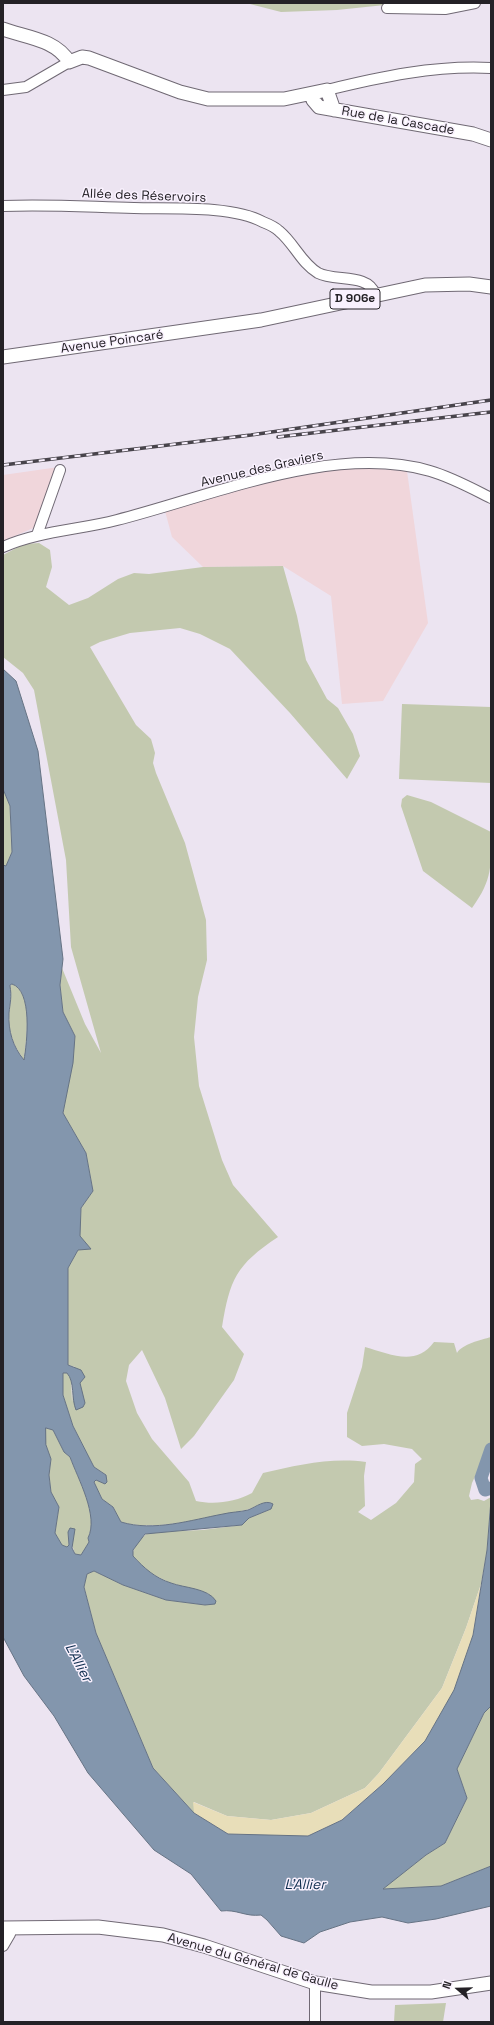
<!DOCTYPE html>
<meta charset="utf-8">
<style>
body{margin:0}
#map{position:relative;width:494px;height:2025px;overflow:hidden;background:#ece4f1;font-family:"Space Grotesk",sans-serif}
canvas{display:block}
.frame{position:absolute;inset:0;border:4px solid #242126;pointer-events:none}
.north{position:absolute;left:438px;top:1969px;width:40px;height:40px;-webkit-text-stroke:3px #f9f1fe;paint-order:stroke;rotate:290deg;font-size:11px;font-weight:700;line-height:16px;text-align:center;color:#242126}
.north::after{content:'';display:block;margin:auto;width:14px;height:18px;background:#242126;clip-path:polygon(50% 0,100% 100%,50% 72%,0 100%)}
</style>
<div id="map">
<canvas width="494" height="2025"></canvas>
<div class="frame"></div>
<div class="north">N</div>
</div>
<script>
const ctx = document.querySelector('canvas').getContext('2d');
ctx.lineJoin = 'round';
function fill(path, color) {
  ctx.fillStyle = color;
  ctx.fill(path, 'evenodd');
}
function trace(path, color, width, dash) {
  ctx.strokeStyle = color;
  ctx.lineWidth = width;
  ctx.lineCap = dash ? 'butt' : 'round';
  ctx.setLineDash(dash || []);
  ctx.stroke(path);
}
function drawText(font, color, halo, rows, align = 'center') {
  ctx.font = font + ' "Space Grotesk",sans-serif';
  ctx.lineWidth = 3;
  ctx.setLineDash([]);
  ctx.textBaseline = 'middle';
  ctx.strokeStyle = halo;
  ctx.fillStyle = color;
  for (const [text, x, y, turn = 0] of rows) {
    ctx.save();
    ctx.translate(x, y);
    ctx.rotate((+turn || 0) * Math.PI / 180);
    ctx.textAlign = isNaN(turn) ? turn : align;
    if (halo) ctx.strokeText(text, 0, 0);
    ctx.fillText(text, 0, 0);
    ctx.restore();
  }
}
fill(new Path2D(`
 M 59,467 L 38,526 L 3,541 L 3,475 Z
 M 359,467 L 407,471 L 428,623 L 383,701 L 342,704 L 331,596 L 283,566 L 203,567 L 172,537 L 165,511 L 278,477 Z`), '#f0d6db');
fill(new Path2D(`
 M 246,3 L 404,3 L 337,10 L 281,12 Z
 M 39,543 L 50,550 L 52,567 L 46,587 L 69,605 L 88,598 L 118,579 L 134,573 L 149,574 L 203,567 L 283,566 L 297,616 L 306,660 L 327,699 L 338,708 L 353,734 L 360,756 L 347,779 L 290,713 L 230,649 L 200,634 L 180,628 L 130,633 L 100,642 L 90,647 L 136,725 L 151,739 L 155,753 L 153,763 L 156,773 L 185,843 L 206,920 L 207,960 L 198,997 L 194,1037 L 199,1086 L 222,1160 L 233,1185 L 278,1237 C 236,1265 230,1279 222,1327 L 244,1354 L 234,1380 L 194,1436 L 181,1449 L 165,1398 L 142,1350 L 129,1365 L 126,1381 L 137,1413 L 152,1439 L 189,1482 L 196,1501 C 215,1505 235,1502 252,1493 L 263,1473 C 297,1465 332,1457 366,1462 L 364,1476 L 365,1506 L 358,1512 L 371,1520 L 396,1503 L 414,1482 L 415,1464 L 422,1459 L 412,1449 L 384,1444 L 362,1446 L 347,1437 L 347,1413 L 362,1367 L 365,1347 C 390,1354 416,1367 434,1342 L 454,1343 L 457,1353 C 462,1344 481,1340 491,1337 L 491,1442 L 472,1483 L 469,1496 L 471,1500 L 478,1499 L 484,1501 L 491,1497 L 487,1550 L 481,1584 L 466,1628 L 442,1688 L 379,1773 L 365,1788 L 311,1813 L 271,1820 L 227,1816 L 194,1802 L 194,1813 L 153,1768 L 96,1633 L 84,1586 L 87,1574 L 94,1571 L 123,1585 L 166,1600 L 205,1605 L 209,1594 L 170,1583 L 148,1572 L 133,1556 C 132,1547 142,1535 151,1532 L 202,1530 L 242,1525 L 249,1518 L 271,1509 L 270,1502 C 261,1503 254,1508 246,1510 C 213,1517 153,1532 121,1522 L 113,1507 L 102,1499 L 94,1482 L 106,1475 L 94,1467 L 73,1426 L 63,1395 L 63,1373 L 67,1373 L 71,1377 L 72,1402 L 75,1367 L 68,1365 L 68,1268 L 78,1250 L 81,1208 L 93,1191 L 86,1153 L 63,1113 L 75,1036 L 63,1012 L 60,985 L 62,968 L 85,1024 L 101,1053 L 71,947 L 66,860 L 34,690 L 23,673 L 3,657 L 3,555 L 24,544 Z
 M 402,704 L 491,707 L 491,783 L 399,779 Z
 M 3,789 L 10,806 L 12,852 L 6,866 L 3,865 Z
 M 407,795 L 431,802 L 491,832 C 491,866 493,879 472,908 L 423,871 L 401,806 L 402,799 Z
 M 12,984 C 34,991 26,1043 24,1060 C 14,1046 9,1035 9,1017 C 9,1004 13,999 10,986 Z
 M 46,1428 L 53,1430 L 64,1452 L 70,1457 C 78,1479 99,1516 88,1538 L 89,1542 L 81,1555 L 75,1554 L 68,1532 L 69,1545 L 67,1547 L 62,1545 L 55,1533 L 59,1507 L 51,1492 L 49,1475 L 51,1459 L 46,1445 Z
 M 491,1706 L 491,1866 L 441,1886 L 382,1889 L 426,1855 L 445,1843 L 467,1798 L 457,1769 L 484,1713 Z
 M 446,2003 L 443,2022 L 394,2022 L 395,2005 Z`), '#c3c9af');
fill(new Path2D(`
 M 481,1584 L 473,1635 L 455,1690 L 425,1741 L 383,1784 L 342,1820 L 308,1836 L 272,1836 L 228,1834 L 194,1813 L 193,1802 L 227,1816 L 271,1820 L 311,1813 L 365,1788 L 379,1773 L 442,1688 L 466,1628 Z`), '#e8deb9');
const water = new Path2D(`
 M 3,669 L 16,681 L 38,751 L 63,959 L 60,985 L 63,1012 L 75,1036 L 73,1063 L 63,1113 L 86,1153 L 93,1191 L 81,1208 L 80,1236 L 91,1249 L 78,1250 L 68,1268 L 68,1365 L 81,1370 L 85,1377 L 80,1383 L 85,1403 L 83,1407 L 76,1410 C 71,1398 75,1382 67,1373 L 63,1373 L 63,1395 L 73,1426 L 94,1467 L 106,1475 L 107,1482 L 105,1484 L 96,1480 L 94,1482 L 102,1499 L 113,1507 L 121,1522 C 154,1532 191,1520 223,1514 C 231,1512 240,1512 248,1510 C 256,1507 265,1499 273,1504 L 271,1509 L 249,1518 L 242,1525 L 145,1534 L 133,1550 L 133,1556 C 144,1568 155,1578 171,1583 C 184,1588 208,1588 216,1601 L 215,1604 L 205,1605 L 166,1600 L 123,1585 L 94,1571 L 87,1574 L 84,1587 L 96,1633 L 153,1768 L 194,1813 L 228,1834 L 308,1836 L 342,1820 L 383,1784 L 425,1741 L 454,1690 L 473,1635 L 487,1550 L 491,1500 L 491,1706 L 484,1713 L 457,1769 L 467,1798 L 445,1843 L 426,1855 L 383,1889 L 441,1886 L 491,1866 L 491,1906 L 436,1919 L 408,1923 L 382,1917 L 350,1922 L 320,1932 L 304,1943 L 281,1936 L 267,1920 L 261,1915 C 245,1917 237,1909 221,1911 L 191,1874 L 154,1850 L 88,1773 L 54,1716 L 24,1676 L 3,1637 L 3,865 L 6,866 L 12,852 L 10,806 L 3,789 ZM 12,984 C 33,990 27,1043 24,1060 C 13,1047 8,1031 9,1013 C 10,1003 12,997 10,986 ZM 46,1428 L 53,1430 L 64,1452 L 70,1457 C 78,1479 99,1516 88,1538 L 89,1542 L 81,1555 L 75,1554 L 72,1548 L 75,1529 L 70,1528 L 68,1532 L 69,1545 L 67,1547 L 62,1545 L 55,1533 L 59,1507 L 51,1492 L 49,1475 L 51,1459 L 46,1445 Z`);
fill(water, '#8396ad');
trace(water, '#667384', 1);
trace(new Path2D(`
 M 491,1449 L 481,1478 L 485,1490 L 491,1488`), '#8396ad', 13);
const minor = new Path2D(`
 M 387,8 L 445,9 L 475,3
 M 3,90 L 26,87 L 69,62
 M 327,90 C 380,77 435,65 491,68
 M 3,206 C 47,204 90,207 134,208 C 169,209 232,205 263,222 C 268,224 275,227 279,231 C 294,243 301,263 318,273 C 335,282 368,273 375,294
 M 37,535 L 60,470
 M 3,547 C 39,531 79,530 117,520 C 212,496 333,443 430,471 C 451,477 471,488 491,498
 M 3,1929 L 4,1928 L 10,1934 L 3,1946
 M 315,1983 L 315,2022`);
const major = new Path2D(`
 M 3,29 C 24,37 56,39 69,62 L 82,57 L 89,58 L 180,92 L 208,99 L 284,99 L 327,90 L 334,110
 M 312,94 L 313,100 L 319,107 L 473,134 L 491,140
 M 3,357 L 261,320 L 425,285 L 469,284 L 491,287
 M 3,1928 L 98,1927 L 163,1935 L 204,1946 L 315,1983 L 371,1992 L 431,1992 L 491,1983`);
trace(minor, '#706974', 12);
trace(major, '#706974', 15);
trace(minor, '#fff', 10);
trace(major, '#fff', 13);
const rail = new Path2D(`
 M 278,437 L 491,412
 M 3,465 L 251,435 L 491,400`);
trace(rail, '#48444b', 3.5);
trace(rail, '#f9f1fe', 2, [6]);
for (const [x, y, w] of [
 [355,299,50]
]) {
  const box = new Path2D();
  box.roundRect(x - w / 2, y - 10, w, 20, 3);
  ctx.fillStyle = '#f9f1fe';
  ctx.fill(box);
  trace(box, '#242126', 1);
}
drawText('bold 12px', '#242126', null, [
 ["D 906e",355,299]
]);
drawText('13px', '#242126', '#f9f1fe', [
 ["Rue de la Cascade",398,121,10],
 ["Allée des Réservoirs",144,196,2],
 ["Avenue Poincaré",112,342,-8],
 ["Avenue des Graviers",262,469,-13],
 ["Avenue du Général de Gaulle",253,1962,16]
]);
drawText('italic 14px', '#0f2d4f', '#f9f1fe', [
 ["L'Allier",78,1663,62],
 ["L'Allier",305,1885]
]);
</script>
